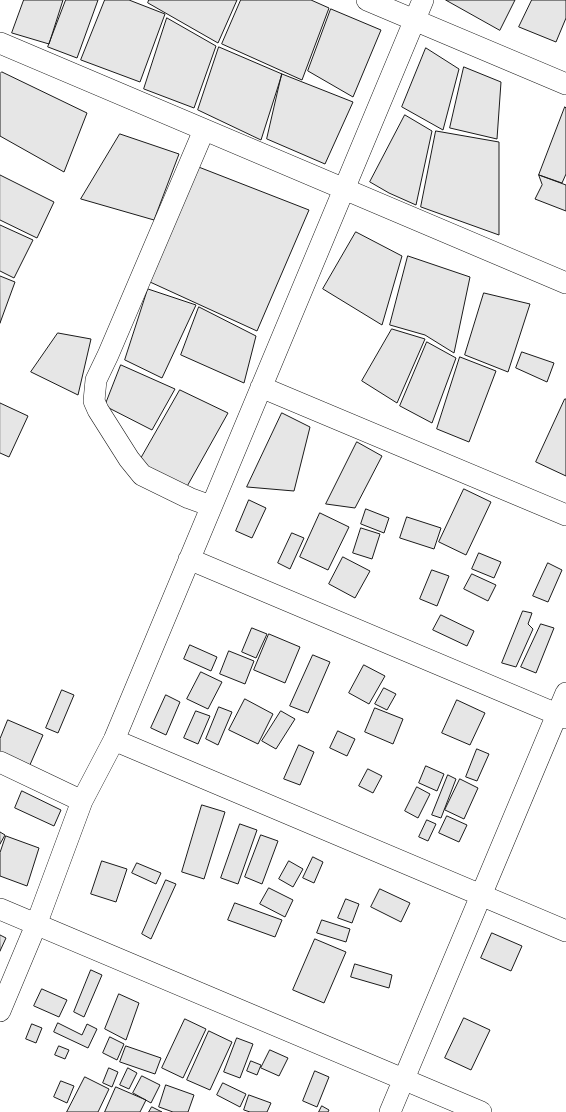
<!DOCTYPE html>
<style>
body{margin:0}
canvas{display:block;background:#fff}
</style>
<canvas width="566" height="1112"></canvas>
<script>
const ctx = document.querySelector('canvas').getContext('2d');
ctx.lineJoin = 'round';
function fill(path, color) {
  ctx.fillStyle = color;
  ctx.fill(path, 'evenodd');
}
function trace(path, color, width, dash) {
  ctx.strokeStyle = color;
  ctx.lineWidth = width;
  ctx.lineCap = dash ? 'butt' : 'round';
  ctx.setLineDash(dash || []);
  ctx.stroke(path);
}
const building = new Path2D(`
 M 24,0 L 63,0 L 49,44 L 12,33 Z
 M 66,0 L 98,0 L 77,58 L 48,47 Z
 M 105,0 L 129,0 L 165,14 L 140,82 L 81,60 Z
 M 149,0 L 237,0 L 218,43 L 148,3 Z
 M 241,0 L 311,0 L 329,8 L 302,80 L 222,44 Z
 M 446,0 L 515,0 L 500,30 Z
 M 532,0 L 566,0 L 566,18 L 556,42 L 519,27 Z
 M 331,9 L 381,30 L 353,97 L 308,71 Z
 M 167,18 L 216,46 L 194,108 L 144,89 Z
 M 219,47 L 282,74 L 261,140 L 198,110 Z
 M 426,48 L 459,69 L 443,130 L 402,107 Z
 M 464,67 L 501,82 L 497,139 L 450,128 Z
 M 2,72 L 87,113 L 64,172 L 0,136 L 0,74 Z
 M 282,74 L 353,102 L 325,164 L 267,139 Z
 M 565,107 L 566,108 L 566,174 L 562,183 L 539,175 Z
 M 405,115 L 432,131 L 416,205 L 389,193 L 370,182 Z
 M 436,131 L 499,142 L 499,235 L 421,207 Z
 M 120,134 L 179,154 L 154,220 L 81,199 Z
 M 196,166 L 309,210 L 257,331 L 150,282 Z
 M 0,175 L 54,202 L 37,238 L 0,220 Z
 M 539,175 L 566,185 L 566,211 L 535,199 L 542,185 Z
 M 0,225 L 33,240 L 14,278 L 0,271 Z
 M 356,232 L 402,256 L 382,325 L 323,289 Z
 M 408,256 L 470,277 L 454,353 L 425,335 L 390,325 Z
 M 0,276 L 15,282 L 0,323 Z
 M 148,289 L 196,305 L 162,378 L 125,360 Z
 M 484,293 L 530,304 L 508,372 L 465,355 Z
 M 199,307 L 256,336 L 244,383 L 181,355 Z
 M 392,329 L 425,339 L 397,403 L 362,381 Z
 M 58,333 L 91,339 L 78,395 L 31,372 Z
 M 427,342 L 456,358 L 432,423 L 400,406 Z
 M 522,352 L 554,363 L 547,382 L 516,368 Z
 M 460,357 L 496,371 L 469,442 L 437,429 Z
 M 121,365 L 175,389 L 152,430 L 105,406 Z
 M 180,390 L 228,413 L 185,490 L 139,462 Z
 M 565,399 L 566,399 L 566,476 L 536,462 Z
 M 0,403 L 28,416 L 9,457 L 0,453 Z
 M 282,413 L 310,427 L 294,491 L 247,487 Z
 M 357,442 L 382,456 L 355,508 L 326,504 Z
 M 464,489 L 491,502 L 466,555 L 439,542 Z
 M 249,500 L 266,508 L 252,538 L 236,531 Z
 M 366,509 L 389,518 L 384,533 L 361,524 Z
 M 320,513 L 349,527 L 328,570 L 300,557 Z
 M 407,517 L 441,528 L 434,549 L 400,538 Z
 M 361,528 L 380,534 L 372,559 L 353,553 Z
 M 292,533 L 304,538 L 290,569 L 278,563 Z
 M 479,553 L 501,562 L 494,578 L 472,569 Z
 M 343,557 L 370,571 L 355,598 L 329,584 Z
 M 548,563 L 562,570 L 548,602 L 533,596 Z
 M 432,570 L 449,576 L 437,606 L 420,599 Z
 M 472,574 L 496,585 L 488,601 L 464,589 Z
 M 523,611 L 532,613 L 528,624 L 533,629 L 516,667 L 502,663 Z
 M 441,615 L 474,631 L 467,646 L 433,630 Z
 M 541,624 L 554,628 L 536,673 L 521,667 Z
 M 252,628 L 267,634 L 256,658 L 242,652 Z
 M 269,634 L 300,647 L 285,683 L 254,670 Z
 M 190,645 L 217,657 L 211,671 L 184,659 Z
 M 229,651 L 254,661 L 245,684 L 220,674 Z
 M 313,655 L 330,662 L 308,713 L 290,706 Z
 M 364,665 L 385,676 L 369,704 L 349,693 Z
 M 201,672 L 222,682 L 208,709 L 187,699 Z
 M 384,688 L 396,694 L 387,710 L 375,704 Z
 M 62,690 L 74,695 L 58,733 L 46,728 Z
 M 166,695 L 180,702 L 166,735 L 151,728 Z
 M 245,699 L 273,714 L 258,744 L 229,730 Z
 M 457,700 L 485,713 L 470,745 L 442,733 Z
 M 219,707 L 232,712 L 218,745 L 206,739 Z
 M 375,708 L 403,719 L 393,744 L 365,732 Z
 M 196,711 L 210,716 L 198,744 L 184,738 Z
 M 281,711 L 295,719 L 276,749 L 262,741 Z
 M 8,720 L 43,735 L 29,767 L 0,754 L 0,739 Z
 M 338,731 L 355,739 L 347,756 L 330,748 Z
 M 299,745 L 314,752 L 300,785 L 284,779 Z
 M 477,749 L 489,754 L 477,781 L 466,777 Z
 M 426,766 L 444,774 L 437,791 L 419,783 Z
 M 368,769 L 382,776 L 373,793 L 359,786 Z
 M 448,775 L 456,779 L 441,818 L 432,815 Z
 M 460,779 L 478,788 L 464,819 L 445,810 Z
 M 417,787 L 430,794 L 418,818 L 405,811 Z
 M 22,791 L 61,810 L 54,826 L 15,808 Z
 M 202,805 L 225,812 L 204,879 L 182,872 Z
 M 447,816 L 467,825 L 459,842 L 439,833 Z
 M 427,820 L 436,824 L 428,841 L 419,837 Z
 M 240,824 L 257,830 L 238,884 L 221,878 Z
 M 0,832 L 5,835 L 0,844 Z
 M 261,835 L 278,841 L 262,884 L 245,877 Z
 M 6,836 L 39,848 L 27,886 L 0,876 L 0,853 Z
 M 313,857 L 323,862 L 314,883 L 303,878 Z
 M 102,861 L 127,869 L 116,902 L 91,894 Z
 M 289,861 L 303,869 L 293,887 L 279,879 Z
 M 137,863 L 161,873 L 156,884 L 132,873 Z
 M 166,880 L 176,884 L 151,939 L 142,934 Z
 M 269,888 L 293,900 L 285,917 L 260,904 Z
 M 380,889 L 410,903 L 401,922 L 371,907 Z
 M 346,899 L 359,904 L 352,923 L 338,918 Z
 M 235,903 L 282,920 L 275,937 L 228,920 Z
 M 322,920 L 350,929 L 346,942 L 317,933 Z
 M 492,933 L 522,946 L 511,971 L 481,958 Z
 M 0,935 L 6,938 L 0,951 Z
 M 315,939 L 346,952 L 324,1003 L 293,990 Z
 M 355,964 L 392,975 L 389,988 L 351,977 Z
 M 91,970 L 102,975 L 84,1017 L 74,1012 Z
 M 42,989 L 67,1000 L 59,1017 L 34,1006 Z
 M 119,994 L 139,1003 L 126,1040 L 105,1029 Z
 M 464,1018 L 490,1030 L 471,1070 L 445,1058 Z
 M 185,1019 L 206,1029 L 183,1078 L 162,1068 Z
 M 58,1023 L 82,1035 L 87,1024 L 97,1029 L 88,1048 L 54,1032 Z
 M 32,1024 L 42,1028 L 36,1043 L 26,1039 Z
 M 209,1031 L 232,1042 L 210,1090 L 187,1080 Z
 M 110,1037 L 124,1044 L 117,1060 L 103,1053 Z
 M 237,1038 L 253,1044 L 240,1078 L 224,1072 Z
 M 59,1046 L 69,1050 L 65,1059 L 55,1055 Z
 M 126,1046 L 161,1058 L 155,1074 L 120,1062 Z
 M 270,1050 L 288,1058 L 279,1076 L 261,1068 Z
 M 251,1061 L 261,1065 L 257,1075 L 247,1071 Z
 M 109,1068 L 118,1072 L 112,1087 L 103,1083 Z
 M 128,1068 L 137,1073 L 129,1089 L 120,1085 Z
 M 315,1071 L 329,1077 L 317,1107 L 303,1101 Z
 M 142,1076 L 160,1085 L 151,1103 L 133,1093 Z
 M 85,1077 L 109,1089 L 98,1112 L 67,1112 Z
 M 61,1081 L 74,1086 L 67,1103 L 54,1097 Z
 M 223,1083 L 246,1094 L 240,1107 L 217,1095 Z
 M 166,1085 L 194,1095 L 188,1112 L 173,1112 L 159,1107 Z
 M 116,1087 L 146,1100 L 140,1112 L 105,1112 Z
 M 249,1095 L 271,1103 L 267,1112 L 250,1112 L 244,1110 Z
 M 322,1106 L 329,1110 L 328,1112 L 319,1112 Z
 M 152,1107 L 162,1112 L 149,1112 Z`);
fill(building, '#e6e6e6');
trace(building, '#1a1a1a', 1);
const minor = new Path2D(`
 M 367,0 L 566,84
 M 0,43 L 566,283
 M 204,130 L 108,355 L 96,380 L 94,401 L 98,410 L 129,459 L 142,475 L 189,498 L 211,506
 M 261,387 L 566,515
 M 189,559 L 566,718
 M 114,740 L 566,931
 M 0,762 L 82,801
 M 0,909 L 481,1112
 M 0,1011 L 36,925 L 82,801 L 114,740 L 423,0
 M 390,1112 L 566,693`);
trace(minor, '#1a1a1a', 22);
trace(minor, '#fff', 21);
</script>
